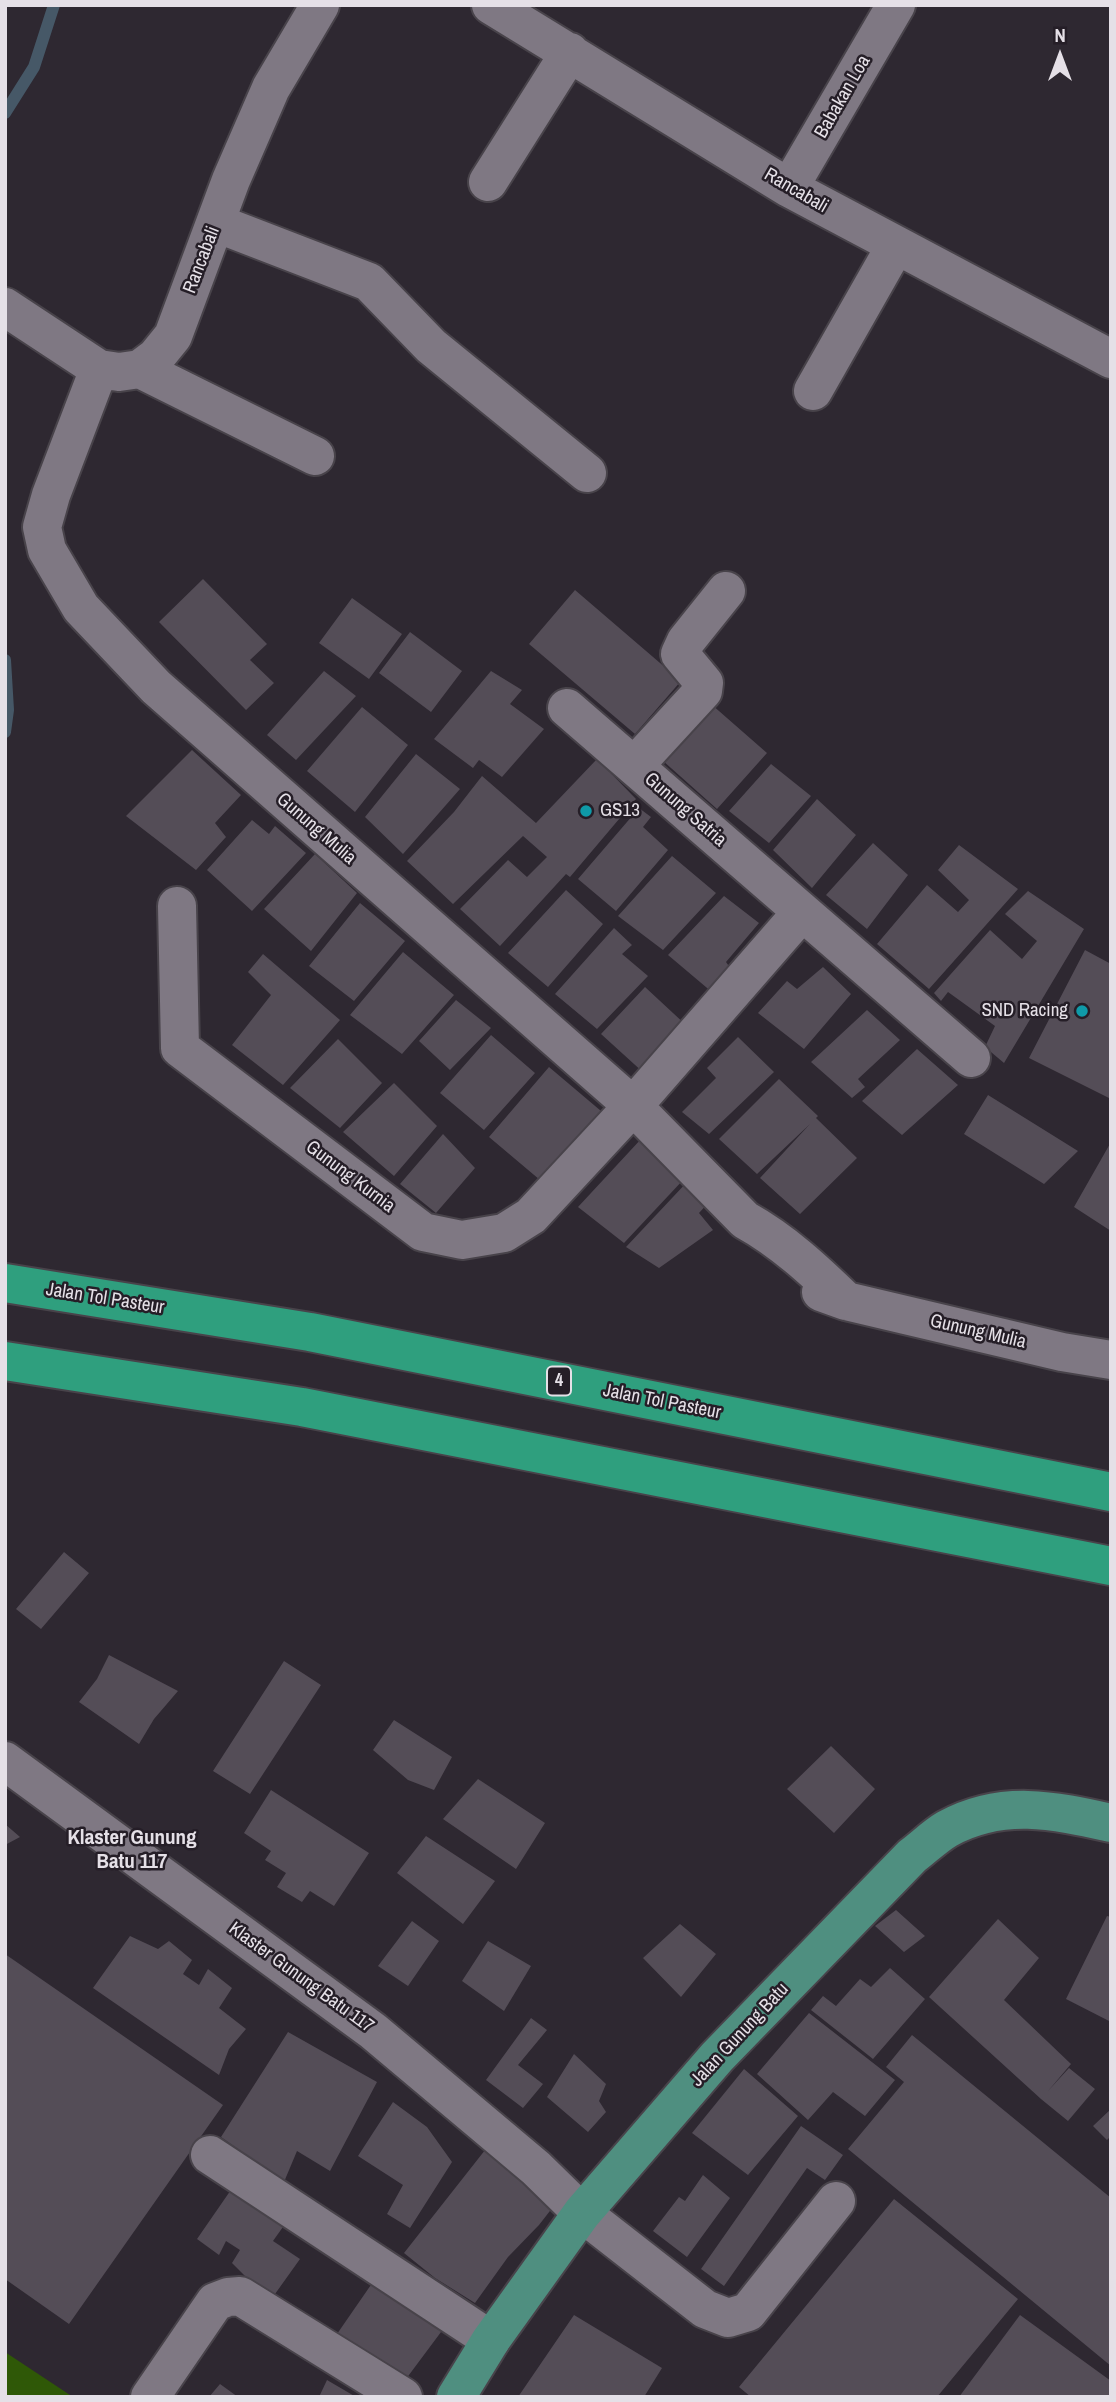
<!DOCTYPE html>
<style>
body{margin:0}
#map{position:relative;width:1116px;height:2402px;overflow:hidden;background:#2e2831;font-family:"Archivo Narrow",sans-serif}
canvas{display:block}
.frame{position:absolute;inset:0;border:7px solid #e5e0e7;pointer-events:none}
.north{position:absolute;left:1025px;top:21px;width:70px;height:70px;-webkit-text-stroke:5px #251e27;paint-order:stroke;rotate:0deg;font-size:19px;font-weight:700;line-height:28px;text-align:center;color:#e5e0e7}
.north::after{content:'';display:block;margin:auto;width:24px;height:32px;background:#e5e0e7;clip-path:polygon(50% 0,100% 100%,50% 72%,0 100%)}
</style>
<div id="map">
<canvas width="1116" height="2402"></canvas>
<div class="frame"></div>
<div class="north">N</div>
</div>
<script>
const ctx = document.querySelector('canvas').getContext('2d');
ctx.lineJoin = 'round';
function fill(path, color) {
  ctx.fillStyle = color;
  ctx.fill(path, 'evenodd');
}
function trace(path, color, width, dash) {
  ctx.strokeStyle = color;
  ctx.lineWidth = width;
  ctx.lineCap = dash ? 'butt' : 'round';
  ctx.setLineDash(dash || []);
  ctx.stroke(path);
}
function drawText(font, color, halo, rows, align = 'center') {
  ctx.font = font + ' "Archivo Narrow",sans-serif';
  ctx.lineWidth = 5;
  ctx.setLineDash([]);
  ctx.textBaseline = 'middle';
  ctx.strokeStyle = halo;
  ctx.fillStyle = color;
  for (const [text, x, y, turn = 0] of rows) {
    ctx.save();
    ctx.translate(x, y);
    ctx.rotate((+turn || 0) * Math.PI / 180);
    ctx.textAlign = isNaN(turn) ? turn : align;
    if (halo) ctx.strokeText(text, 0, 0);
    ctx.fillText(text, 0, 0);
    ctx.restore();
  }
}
fill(new Path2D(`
 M 5,2352 L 73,2397 L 5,2397 Z`), '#2f5807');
trace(new Path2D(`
 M 5,113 L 34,67 L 54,5
 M 5,660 L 8,710 L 5,732`), '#465867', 12);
fill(new Path2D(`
 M 203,579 L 267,644 L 250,660 L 274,683 L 246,710 L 159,622 Z
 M 575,590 L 681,681 L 635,734 L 529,644 Z
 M 352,598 L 402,634 L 369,679 L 319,643 Z
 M 410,632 L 462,671 L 431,712 L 379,673 Z
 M 324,671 L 356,696 L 296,760 L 267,735 Z
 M 491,671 L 522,690 L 510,704 L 544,729 L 502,777 L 479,760 L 473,768 L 434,739 Z
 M 711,704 L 767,753 L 717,809 L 662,760 Z
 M 362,707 L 408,745 L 355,812 L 307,771 Z
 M 192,750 L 241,795 L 215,823 L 226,837 L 196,870 L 126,816 Z
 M 416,754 L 460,789 L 403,854 L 365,817 Z
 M 597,759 L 636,799 L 570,877 L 566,874 L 500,946 L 460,909 L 508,860 L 527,877 L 547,857 L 523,836 L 453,904 L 407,861 L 454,812 L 482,776 L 536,823 Z
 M 771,764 L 811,796 L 769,843 L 729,811 Z
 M 817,799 L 856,835 L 812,888 L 773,850 Z
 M 639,808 L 651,817 L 643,827 L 668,850 L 616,911 L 578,879 Z
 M 252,820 L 269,834 L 275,826 L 306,853 L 252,911 L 207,870 Z
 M 873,843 L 908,875 L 867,929 L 826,895 Z
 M 959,845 L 1018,889 L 929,989 L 877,944 L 927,885 L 958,912 L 969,900 L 938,870 Z
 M 315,854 L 357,893 L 311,951 L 264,909 Z
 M 672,856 L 716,893 L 663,950 L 618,916 Z
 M 566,890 L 603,924 L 548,987 L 508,953 Z
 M 1028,891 L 1084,929 L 1004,1063 L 985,1047 L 995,1026 L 948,992 L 941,1001 L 934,993 L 990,930 L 1022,959 L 1037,941 L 1005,914 Z
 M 724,896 L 759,923 L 726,962 L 733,972 L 713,993 L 668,955 Z
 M 360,903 L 405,941 L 354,1001 L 309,966 Z
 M 614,928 L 632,945 L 622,954 L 648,976 L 597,1029 L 555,994 Z
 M 1085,950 L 1111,964 L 1111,1099 L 1029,1058 Z
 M 403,952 L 454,995 L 402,1054 L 350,1015 Z
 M 263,954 L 340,1020 L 283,1085 L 232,1045 L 271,995 L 248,972 Z
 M 823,967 L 851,994 L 804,1049 L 758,1013 L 787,981 L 797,989 Z
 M 645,987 L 687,1026 L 645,1074 L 601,1034 Z
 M 456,1000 L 491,1028 L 450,1070 L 419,1041 Z
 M 867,1010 L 900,1040 L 858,1079 L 865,1087 L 852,1098 L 811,1062 Z
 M 491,1035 L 535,1073 L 484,1130 L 440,1093 Z
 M 738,1037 L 774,1072 L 709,1134 L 682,1112 L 716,1078 L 707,1068 Z
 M 338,1039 L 382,1083 L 340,1128 L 290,1088 Z
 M 917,1049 L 958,1085 L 902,1135 L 862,1101 Z
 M 549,1067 L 601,1111 L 540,1180 L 489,1137 Z
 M 779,1079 L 818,1116 L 816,1118 L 857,1158 L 800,1214 L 760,1178 L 810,1124 L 757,1174 L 719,1139 Z
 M 394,1083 L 437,1126 L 394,1176 L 343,1132 Z
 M 988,1095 L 1078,1151 L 1044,1184 L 964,1134 Z
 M 443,1134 L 475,1168 L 436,1213 L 400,1184 Z
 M 642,1138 L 684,1179 L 624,1243 L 578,1207 Z
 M 1111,1142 L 1111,1231 L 1074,1207 Z
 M 688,1181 L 710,1201 L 699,1213 L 713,1230 L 659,1268 L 626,1247 Z
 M 64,1552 L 89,1573 L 41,1629 L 16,1609 Z
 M 109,1655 L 178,1691 L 154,1719 L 139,1744 L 79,1702 L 97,1679 Z
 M 284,1661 L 321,1685 L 250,1794 L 213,1771 Z
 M 394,1720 L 452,1757 L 434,1790 L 408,1780 L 373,1750 Z
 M 831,1746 L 875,1789 L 834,1833 L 787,1789 Z
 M 478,1779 L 545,1823 L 516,1869 L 443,1819 Z
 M 271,1790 L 369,1853 L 334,1906 L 310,1891 L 302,1902 L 277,1887 L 286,1873 L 265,1860 L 271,1851 L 244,1833 Z
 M 5,1824 L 20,1837 L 5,1845 Z
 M 426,1836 L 495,1881 L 463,1924 L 397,1873 Z
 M 896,1910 L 925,1936 L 904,1952 L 875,1926 Z
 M 1107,1916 L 1111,1917 L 1111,2022 L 1066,1999 Z
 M 998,1919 L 1039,1958 L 1004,2000 L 1071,2064 L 1048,2091 L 1069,2068 L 1095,2089 L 1068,2121 L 1041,2099 L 929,1997 Z
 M 412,1921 L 439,1941 L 408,1986 L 378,1966 Z
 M 680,1924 L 716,1954 L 681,1997 L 643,1958 Z
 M 130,1936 L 158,1949 L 169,1941 L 192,1960 L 183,1974 L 199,1985 L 208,1969 L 232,1988 L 219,2008 L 246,2029 L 229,2049 L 219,2075 L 93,1988 Z
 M 488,1941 L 531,1966 L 504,2011 L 462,1981 Z
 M 5,1954 L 223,2105 L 69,2324 L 5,2279 Z
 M 890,1968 L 925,1999 L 873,2059 L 811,2010 L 823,1996 L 836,2006 L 860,1979 L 871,1987 Z
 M 809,2013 L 895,2080 L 865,2116 L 833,2092 L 808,2120 L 757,2074 Z
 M 531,2018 L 547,2030 L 518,2065 L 543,2084 L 523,2108 L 486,2080 Z
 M 288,2032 L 377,2082 L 330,2171 L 297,2151 L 284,2182 L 221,2137 Z
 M 912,2035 L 1111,2198 L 1111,2366 L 848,2149 L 904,2082 L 886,2067 Z
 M 574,2054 L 606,2084 L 599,2101 L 606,2112 L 588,2132 L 547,2097 Z
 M 744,2069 L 798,2116 L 748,2175 L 692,2133 Z
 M 393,2102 L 427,2127 L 452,2162 L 410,2228 L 387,2214 L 403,2185 L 358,2156 Z
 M 1111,2109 L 1111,2136 L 1107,2140 L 1093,2126 Z
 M 801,2126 L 843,2155 L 825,2180 L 807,2168 L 724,2286 L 701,2269 Z
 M 489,2145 L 553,2207 L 539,2225 L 508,2257 L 475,2303 L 435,2278 L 404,2253 Z
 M 703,2175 L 730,2198 L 687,2257 L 653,2231 L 679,2197 L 685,2201 Z
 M 235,2184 L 290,2217 L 273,2241 L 300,2259 L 270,2301 L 232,2263 L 240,2250 L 226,2241 L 219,2255 L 197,2239 Z
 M 894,2199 L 1018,2299 L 937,2397 L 751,2397 L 739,2387 Z
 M 375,2279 L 444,2328 L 403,2383 L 337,2334 Z
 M 574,2315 L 662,2368 L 644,2397 L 518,2397 Z
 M 1020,2315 L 1111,2381 L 1111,2397 L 959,2397 Z
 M 327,2380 L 356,2397 L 319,2397 Z
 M 220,2384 L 238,2397 L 209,2397 Z`), '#544d57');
const minor = new Path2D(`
 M 491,5 L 789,188 L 1111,359
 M 488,182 L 570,52
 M 789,188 L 896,5
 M 216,223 L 369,282 L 431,346 L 587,473
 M 5,307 L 99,369 L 119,372 L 140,369 L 156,357 L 173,336 L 231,180 L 271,88 L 320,5
 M 99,369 L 51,495 L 42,527 L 47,550 L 81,608 L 156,687 L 633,1106 L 745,1220 C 783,1241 815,1271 846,1301
 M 140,369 L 315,456
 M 813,391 L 896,245
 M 567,708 L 971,1058
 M 634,766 L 703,691 L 704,683 L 680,654 L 686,641 L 726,591
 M 177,906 L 180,1048 L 423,1232 L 462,1240 L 504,1233 L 531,1216 L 633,1106 L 802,912
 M 821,1292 L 846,1301 L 1062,1352 L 1111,1360
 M 5,1761 L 373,2031 L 536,2168 L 582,2213 L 705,2309 L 728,2318 L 748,2312 L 836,2201
 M 210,2155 L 491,2340
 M 150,2397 L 215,2302 L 228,2297 L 240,2296 L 403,2397`);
const major = new Path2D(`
 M 456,2397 L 491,2340 L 582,2213 L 717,2057 L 912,1856 C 924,1847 935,1836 947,1829 C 1002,1799 1053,1810 1111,1823`);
const highway = new Path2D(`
 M 5,1283 L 310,1332 L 1111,1492
 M 5,1361 L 302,1407 L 1111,1566`);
trace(minor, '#48434a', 42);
trace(major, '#48434a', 42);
trace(highway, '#48434a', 42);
trace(minor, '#7f7883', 38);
trace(major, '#4f8f80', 38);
trace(highway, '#2f9f7e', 38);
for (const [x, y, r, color] of [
 [586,811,7,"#0f9aa8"],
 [1082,1011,7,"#0f9aa8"]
]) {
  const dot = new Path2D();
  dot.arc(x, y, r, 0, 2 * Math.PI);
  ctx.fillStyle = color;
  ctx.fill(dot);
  trace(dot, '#251e27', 2.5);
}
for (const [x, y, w] of [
 [559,1381,24]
]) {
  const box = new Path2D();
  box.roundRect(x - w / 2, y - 14.5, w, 29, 5);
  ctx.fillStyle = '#251e27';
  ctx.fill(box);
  trace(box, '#e5e0e7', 2);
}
drawText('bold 18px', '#e5e0e7', null, [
 ["4",559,1381]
]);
drawText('19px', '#e5e0e7', '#251e27', [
 ["Babakan Loa",843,97,-60],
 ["Rancabali",796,191,30],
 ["Rancabali",202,260,-69],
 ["Gunung Satria",685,810,41],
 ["Gunung Mulia",316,829,41],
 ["Gunung Kurnia",350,1177,37],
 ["Jalan Tol Pasteur",105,1299,9],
 ["Gunung Mulia",978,1332,13],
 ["Jalan Tol Pasteur",662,1402,11],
 ["Klaster Gunung Batu 117",301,1978,36],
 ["Jalan Gunung Batu",740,2035,-47]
]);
drawText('19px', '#e5e0e7', '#251e27', [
 ["GS13",600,811],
 ["SND Racing",1068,1011,"right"]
], 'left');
drawText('bold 21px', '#e5e0e7', '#251e27', [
 ["Klaster Gunung",132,1838],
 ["Batu 117",132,1862]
]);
</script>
